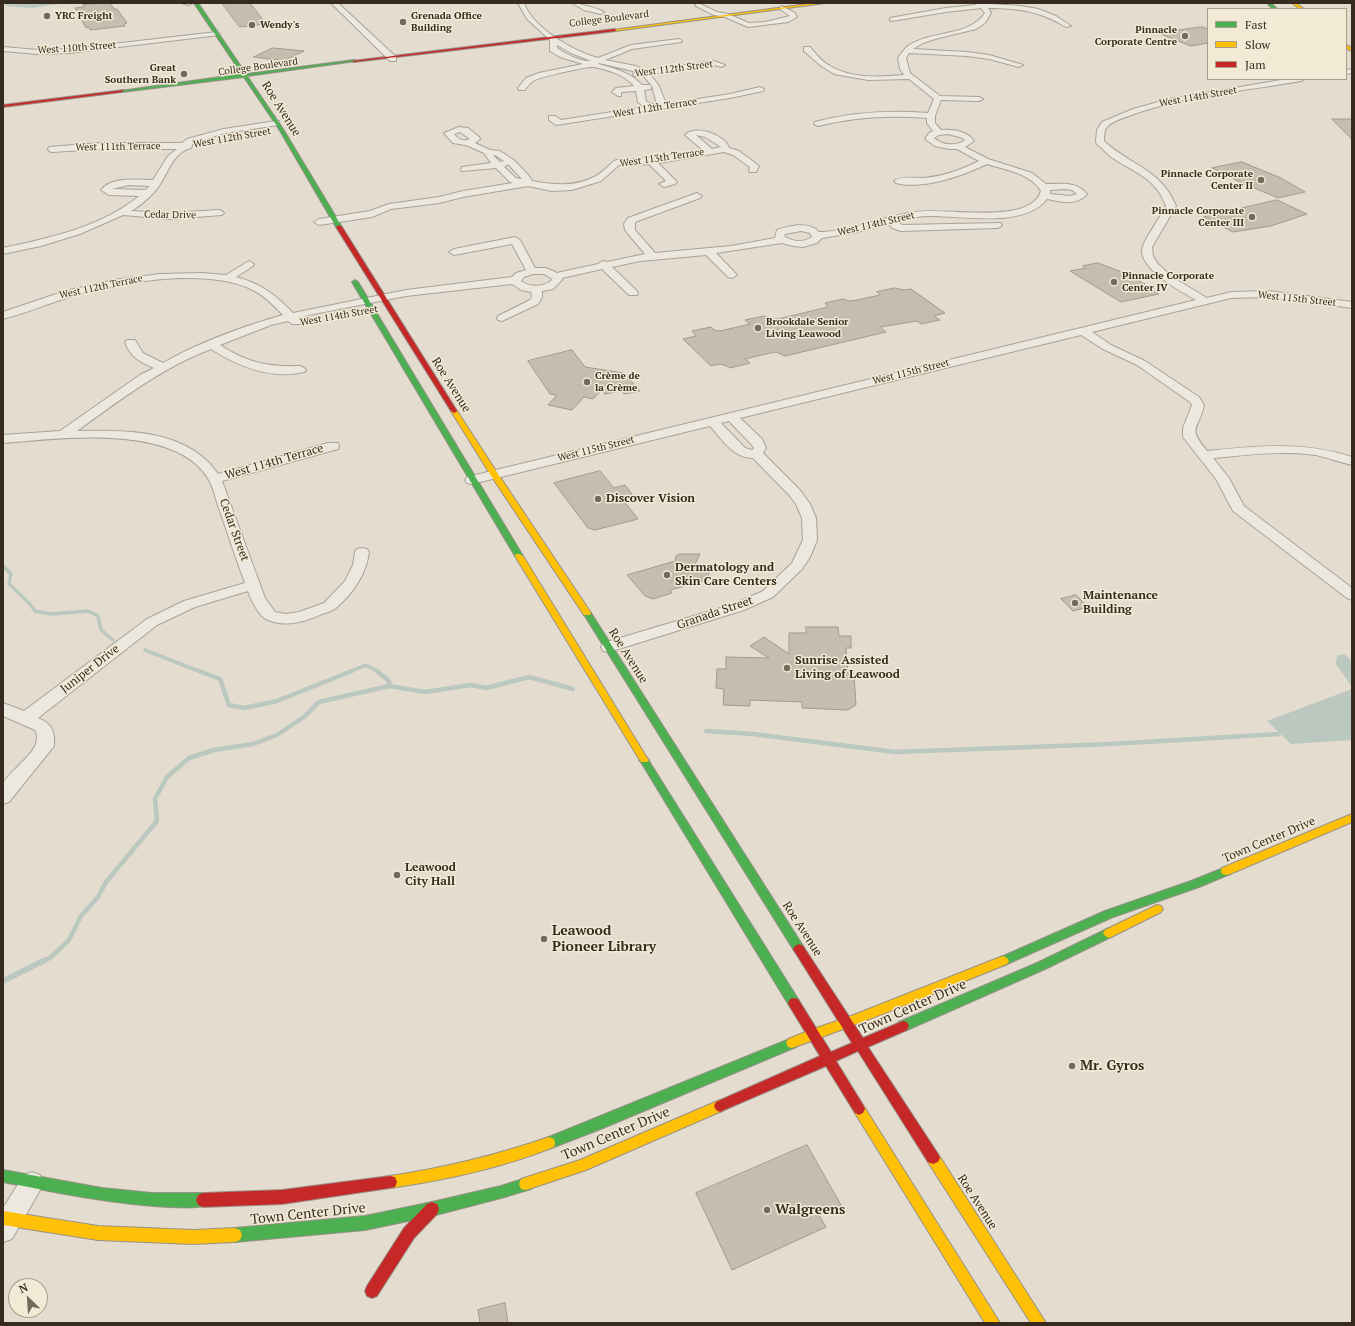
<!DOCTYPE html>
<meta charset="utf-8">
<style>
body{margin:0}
#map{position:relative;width:1355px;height:1326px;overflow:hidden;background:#e3dccf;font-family:"PT Serif",serif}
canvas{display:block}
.frame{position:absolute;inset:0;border:4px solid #372b20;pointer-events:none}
.legend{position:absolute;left:1207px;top:8px;width:140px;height:72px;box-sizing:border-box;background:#f3ead6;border:1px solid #a89e8d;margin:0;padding:5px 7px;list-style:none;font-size:12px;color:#372b20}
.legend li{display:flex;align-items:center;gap:8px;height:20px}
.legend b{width:20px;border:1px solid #a89e8d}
.north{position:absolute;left:8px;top:1278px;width:40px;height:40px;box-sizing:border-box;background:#f3ead6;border:1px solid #a89e8d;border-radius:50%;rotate:335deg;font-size:11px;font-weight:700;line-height:16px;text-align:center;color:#372b20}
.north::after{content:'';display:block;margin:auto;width:14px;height:18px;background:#73695d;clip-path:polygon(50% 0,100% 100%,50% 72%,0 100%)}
</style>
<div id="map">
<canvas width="1355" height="1326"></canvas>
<div class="frame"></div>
<ul class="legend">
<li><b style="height:5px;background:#4caf50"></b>Fast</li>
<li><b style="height:5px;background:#ffc107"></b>Slow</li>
<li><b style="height:5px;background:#c62828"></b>Jam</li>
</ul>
<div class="north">N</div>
</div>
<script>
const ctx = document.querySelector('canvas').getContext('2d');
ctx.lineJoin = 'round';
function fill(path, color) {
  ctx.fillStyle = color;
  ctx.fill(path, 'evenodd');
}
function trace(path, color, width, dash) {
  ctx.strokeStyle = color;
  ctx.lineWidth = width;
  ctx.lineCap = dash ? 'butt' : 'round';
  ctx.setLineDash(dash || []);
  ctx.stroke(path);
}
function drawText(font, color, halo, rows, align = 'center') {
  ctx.font = font + ' "PT Serif",serif';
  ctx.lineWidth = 3;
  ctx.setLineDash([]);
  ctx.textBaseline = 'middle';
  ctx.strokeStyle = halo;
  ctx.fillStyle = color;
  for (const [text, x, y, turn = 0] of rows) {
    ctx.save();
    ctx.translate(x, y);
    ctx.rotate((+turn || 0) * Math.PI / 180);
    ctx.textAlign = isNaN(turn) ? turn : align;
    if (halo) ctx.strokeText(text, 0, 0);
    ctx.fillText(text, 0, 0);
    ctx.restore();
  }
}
fill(new Path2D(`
 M 7,3 L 66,3 L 32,8 L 5,6 Z
 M 1344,654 L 1352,661 L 1352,687 L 1336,664 L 1337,656 Z
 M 1352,689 L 1352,740 L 1291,744 L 1267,721 Z`), '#bac8bf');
trace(new Path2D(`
 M 3,566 L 11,574 L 9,584 L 29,603 L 35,611 L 51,614 L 88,611 L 98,616 L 101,630 L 113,640
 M 145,650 L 201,672
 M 349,672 L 366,665 L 378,672`), '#bac8bf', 3.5);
trace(new Path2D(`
 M 199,671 L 220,679 L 229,705 L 244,708 L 277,701 L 352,671
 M 377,671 L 389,681 L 389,686
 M 706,731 L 753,734 L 895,752 L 1111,744 L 1279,734
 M 43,961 L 50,958 L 69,940 L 81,916 L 98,897 L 106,882 L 157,821 L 155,799 L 167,777 L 189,758 L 214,750 L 253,744 L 277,735 L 304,717 L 319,702 L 389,686 L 425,692 L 471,685 L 486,688 L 529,677 L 573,689`), '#bac8bf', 4.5);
trace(new Path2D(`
 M 3,981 L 45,960`), '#bac8bf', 5.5);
const building = new Path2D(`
 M 110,3 L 114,9 L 117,9 L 127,23 L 124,24 L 125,26 L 90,30 L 89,27 L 86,28 L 75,8 L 84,7 L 83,5 Z
 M 222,3 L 250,3 L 266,24 L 240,27 Z
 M 1202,27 L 1208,29 L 1208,43 L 1191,46 L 1158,33 Z
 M 273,48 L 304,51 L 284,61 L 254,57 Z
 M 1332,119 L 1352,119 L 1352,139 Z
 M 1242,162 L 1281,178 L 1305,192 L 1278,198 L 1242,183 L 1212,168 Z
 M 1277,200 L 1307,214 L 1271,226 L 1233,232 L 1204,217 Z
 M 1098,263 L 1119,271 L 1145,284 L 1142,285 L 1159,294 L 1121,302 L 1070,271 L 1086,268 L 1083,266 Z
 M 895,288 L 904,290 L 911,289 L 945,313 L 934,316 L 940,320 L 921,324 L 917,321 L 880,327 L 886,332 L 785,356 L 776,352 L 770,353 L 745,359 L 750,363 L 730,368 L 727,366 L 720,364 L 711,366 L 683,339 L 696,336 L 692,331 L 711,327 L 714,330 L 720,331 L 750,324 L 745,320 L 764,316 L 773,319 L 782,318 L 828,307 L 825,303 L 843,299 L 849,301 L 857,300 L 880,295 L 877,292 Z
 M 572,350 L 585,367 L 624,373 L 640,391 L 624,394 L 621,391 L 605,394 L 602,390 L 593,399 L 584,397 L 572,410 L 548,405 L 557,395 L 550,394 L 528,361 Z
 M 600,471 L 614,488 L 625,485 L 635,498 L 624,501 L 638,519 L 595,530 L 588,528 L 554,483 Z
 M 681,554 L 700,554 L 695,564 L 710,570 L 707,580 L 670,590 L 672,593 L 653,599 L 645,596 L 627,575 L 675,561 L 676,556 Z
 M 1076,595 L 1088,607 L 1073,611 L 1061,599 Z
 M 806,627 L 838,627 L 839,636 L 851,636 L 851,648 L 846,648 L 848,674 L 854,674 L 856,705 L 848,710 L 802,708 L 802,702 L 750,700 L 750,706 L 723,705 L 724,689 L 716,688 L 717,669 L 726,669 L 726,657 L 769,658 L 750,646 L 764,637 L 789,654 L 789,633 L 806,633 Z
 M 807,1145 L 841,1205 L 819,1215 L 826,1227 L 732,1270 L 696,1193 Z
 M 505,1303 L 508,1323 L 480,1323 L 478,1310 Z`);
fill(building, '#c6bcb0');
trace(building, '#a3998f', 1);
const street = new Path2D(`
 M 181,3 L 192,3 L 189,5 Z
 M 331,3 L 338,3 L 396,57 L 396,61 L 390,61 Z
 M 518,3 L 524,3 C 533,28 573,51 598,58 L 631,45 L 679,39 L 682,41 L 681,42 L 632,49 L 605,60 L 636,66 L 645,71 L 714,61 L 725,65 L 721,67 L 714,65 L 650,74 L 659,86 L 666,104 L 730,94 L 760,87 L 764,89 L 763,91 L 730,98 L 556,125 L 549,120 L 549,116 L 555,116 L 561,120 L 644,107 L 638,102 L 636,91 L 621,92 L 621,96 L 618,96 L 612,92 L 616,88 L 634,86 C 625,75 607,69 593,67 C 587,66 540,77 533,81 C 530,83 527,87 525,90 L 519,90 L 518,88 L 526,78 L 539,73 L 583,64 L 560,57 L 550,51 L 550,40 L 527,19 ZM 557,45 L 571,53 L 591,61 C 580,62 566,54 557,48 ZM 599,63 L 637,72 L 633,74 L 634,76 L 643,75 L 652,86 L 657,104 L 650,104 L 646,101 L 644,90 L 651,89 L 651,85 L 642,85 C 630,72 614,68 598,64 Z
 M 572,3 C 577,3 600,9 604,12 L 601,14 L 584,10 Z
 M 698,3 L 717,12 L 728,14 L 749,23 L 765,22 L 790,16 L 780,9 L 780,7 L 782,6 L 795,13 L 797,17 L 788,22 L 748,27 L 725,17 L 714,15 L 696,6 L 695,5 Z
 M 975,3 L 1021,6 L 1038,9 L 1056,16 L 1071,26 L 1066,27 C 1040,11 1018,8 988,8 L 991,13 L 985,23 L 976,29 L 935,39 L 923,43 L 913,49 L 967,52 L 989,55 L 1023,65 L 1019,67 L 989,59 L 967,56 L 909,53 L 906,58 L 910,73 L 940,96 L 979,97 L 983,99 L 979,101 L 941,100 L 935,116 L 935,123 L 941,130 C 953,129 967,131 974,141 L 965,147 L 988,159 L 1032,173 L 1046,184 C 1061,184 1077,181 1087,194 C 1077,206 1060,202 1047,199 C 1025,228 963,216 931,216 C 919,216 908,218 897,221 L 902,225 L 1000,223 L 1002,225 L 1000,227 L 997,228 L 901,231 L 892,228 L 889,224 L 853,233 L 822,238 L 817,243 L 803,247 L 793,246 L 782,243 L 716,253 L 737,275 L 732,278 L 728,277 L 706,255 L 640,261 L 612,267 L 637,291 L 638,293 L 637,295 L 629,295 L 602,269 L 562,278 L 562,280 L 553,289 L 542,291 L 542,297 L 538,304 L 502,321 L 498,320 L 497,318 L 498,316 L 530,300 L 532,297 L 531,292 L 521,290 L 512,284 L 406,296 L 309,315 L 298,318 L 302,322 L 300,324 L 292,324 L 288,321 L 271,325 L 220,345 C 248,363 268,367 300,366 L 304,368 L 306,370 L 304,372 C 272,380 237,366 211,349 C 161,368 120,400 77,431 C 119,430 173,429 206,460 C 211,464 214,469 218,474 L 328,443 L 338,443 L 339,446 L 338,449 L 222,481 L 265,598 L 275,612 L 285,614 L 299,612 L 324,603 L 345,581 L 353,565 L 355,552 L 357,549 L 362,548 L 367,549 L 369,552 C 366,575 353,593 336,608 C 332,611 326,613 322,614 C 304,622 285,628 266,619 C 259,616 250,598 248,591 L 195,607 L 157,625 L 38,718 C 52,724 55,731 54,746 L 9,802 L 3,804 C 3,798 1,789 3,784 C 10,768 46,750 35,730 L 3,716 L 3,703 L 24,711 L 147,619 L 184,601 L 245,583 C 236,559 228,535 220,511 C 216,501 214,489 209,480 C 176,422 58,439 3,443 L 3,435 L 60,431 L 140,375 L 154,368 C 140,362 130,357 125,342 L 127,340 L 135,340 L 143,353 L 163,363 C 198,343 244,326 283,315 C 274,306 265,296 253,290 C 206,267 121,282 73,296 C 49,303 27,313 3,319 L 3,312 L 65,291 L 114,280 L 160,274 L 202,273 L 226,275 L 249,261 L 254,264 L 253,266 L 236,277 C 260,283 276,295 293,313 L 406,290 L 512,277 L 516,273 L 526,270 L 512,244 L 454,255 L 449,252 L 454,249 L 515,237 L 520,240 L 535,268 L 546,268 L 557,273 L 598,264 L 603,261 L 607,262 L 645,254 L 625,230 L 624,224 L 628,218 L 697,193 L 702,196 L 700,198 L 635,222 L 635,230 L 655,253 L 731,246 L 775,238 L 777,230 C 789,226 809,221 819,232 L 824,232 C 856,229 885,216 916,212 C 943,207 1031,226 1041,191 C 1030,173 1006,170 987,164 C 962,176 923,190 896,183 L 894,181 C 900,176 914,178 922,178 C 942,177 961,170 979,161 L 957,149 L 949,149 L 935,146 L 925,139 L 929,133 L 933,131 L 927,123 L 927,118 C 889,115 854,117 818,126 L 814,124 L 815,122 C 853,112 889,110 928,113 L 934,99 L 909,79 L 868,80 L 834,74 L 820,65 L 804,51 L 804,47 L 810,47 C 816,54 822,62 830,66 C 852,79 880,77 904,75 L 900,69 L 898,58 C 901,54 904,49 908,46 C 931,30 969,37 985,13 L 981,8 L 946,12 L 892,21 L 890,20 L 890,18 L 946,8 L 976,5 ZM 948,134 L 963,138 L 965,140 C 956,147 942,145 934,138 L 939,135 ZM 1065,189 L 1072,190 L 1077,194 L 1070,196 L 1050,194 L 1050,190 ZM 801,231 L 810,233 L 812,237 C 803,243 793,242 784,236 L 785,234 ZM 533,274 L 544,274 L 551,278 L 552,280 C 544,287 530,288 521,281 L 524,277 Z
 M 217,32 L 220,34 L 219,35 L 69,53 L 38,54 L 3,51 L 3,47 L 38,50 L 69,49 Z
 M 1352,69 L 1352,73 L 1346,74 L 1346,70 Z
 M 1287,79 L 1305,79 L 1301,81 C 1244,91 1181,96 1126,117 C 1120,119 1111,122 1107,127 C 1104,130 1104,137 1104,141 C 1131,166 1161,169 1176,206 L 1152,247 L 1153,256 L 1157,263 L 1172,277 L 1207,298 L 1231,292 L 1269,291 L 1352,302 L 1352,308 L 1269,297 L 1231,298 L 1092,332 L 1111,345 L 1145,361 L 1199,397 L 1204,405 C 1199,431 1186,425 1207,451 C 1258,446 1302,441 1352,457 L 1352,465 C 1340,462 1328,458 1316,455 C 1282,450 1247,455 1213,458 L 1229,478 L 1244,506 L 1352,588 L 1352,600 L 1347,598 L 1233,511 L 1216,479 L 1183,437 L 1183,428 L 1192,405 L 1190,402 L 1137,365 L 1103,349 L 1081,335 L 740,418 L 762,439 L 766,448 L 763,453 L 800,490 L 810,504 L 816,518 L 817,540 L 810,557 L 802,569 L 773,597 L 744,610 L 609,652 L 603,651 L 601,647 L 603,643 L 734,604 L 763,591 L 792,563 L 803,540 L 802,518 L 796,504 L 790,496 L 753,458 C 733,458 722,439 710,426 L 472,484 L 467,483 L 465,480 L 467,477 L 1196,300 C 1182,292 1135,267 1143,246 C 1147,235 1160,218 1166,206 C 1155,177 1135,173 1111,157 C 1106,153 1102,148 1097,144 L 1096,142 L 1097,130 L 1102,122 L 1133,109 L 1169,99 ZM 729,421 L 751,444 L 754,448 L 752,450 L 745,448 L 721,423 Z
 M 276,121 L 279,121 L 279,125 L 225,133 L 193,143 L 191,148 C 172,152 167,177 156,190 C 150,197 140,206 131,211 L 170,213 L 219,210 L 222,211 L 224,213 L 222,215 L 170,219 L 123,215 L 80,234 L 41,246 L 3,254 L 3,248 C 49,238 102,227 139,196 L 109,195 L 101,190 C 112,176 137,180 153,180 L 168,156 L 177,149 L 101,149 L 52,152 L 49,151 L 48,149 L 49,147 L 101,143 L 182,143 L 187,139 L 224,129 ZM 129,185 L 150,186 L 145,190 L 112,189 Z
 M 459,127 L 468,128 L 479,137 L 480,139 L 475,143 L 490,150 L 500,151 L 515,161 L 529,176 L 532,181 C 553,185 574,187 594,177 C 601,174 608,166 614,161 L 617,160 L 651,158 L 703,150 L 685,135 C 696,124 725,135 729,148 L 739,151 L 759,166 L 756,172 L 750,172 L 749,170 L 750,167 L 733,155 L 724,152 L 658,163 L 677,182 L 675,184 L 664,187 L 659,184 L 666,181 L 649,164 L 619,165 L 601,181 L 572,190 L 552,191 L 528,186 L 463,197 L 439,203 L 391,209 L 372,217 L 319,225 L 314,222 L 319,219 L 370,211 L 389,204 L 439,197 L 463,191 L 513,183 L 510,182 L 496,168 L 462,171 L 461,169 L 462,167 L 491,163 L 484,153 L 466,145 L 453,143 L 444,133 ZM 460,132 L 470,139 C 464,142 458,139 454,134 ZM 696,135 L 705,137 L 721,147 L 712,149 ZM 493,155 L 495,155 L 504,161 L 500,162 ZM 508,164 L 522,179 L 516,178 L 504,167 Z
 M 32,1172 L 40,1175 L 44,1183 L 12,1239 L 3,1242 L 3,1208 L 24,1175 Z`);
const fast = new Path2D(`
 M 194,3 L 198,3 L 246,74 L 354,60 L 356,61 L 247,76 L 283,129 L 342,227 L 341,228 L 336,227 L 279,129 L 244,77 L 122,92 L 120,91 L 242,74 Z
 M 1267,3 L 1271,3 L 1277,9 L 1273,9 Z
 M 355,280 L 358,282 L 523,556 L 522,558 L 519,558 L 515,556 L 352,282 Z
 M 587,610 L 591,613 L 803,946 L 805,949 L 803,952 L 799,954 L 795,952 L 583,613 Z
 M 644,757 L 647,758 L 798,999 L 800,1003 L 798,1007 L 794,1008 L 790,1007 L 641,762 L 639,760 L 641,758 Z
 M 1226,867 L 1230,868 L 1231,871 L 1230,874 L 1199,887 L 1113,917 L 1007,964 L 1003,966 L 999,964 L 997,961 L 999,958 L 1105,911 L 1191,881 Z
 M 1109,928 L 1113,930 L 1115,933 L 1113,936 L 1045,969 L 907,1030 L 903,1031 L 899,1030 L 897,1026 L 899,1022 L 1037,963 Z
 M 792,1038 L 796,1039 L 798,1043 L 796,1047 L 603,1128 L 549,1149 L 544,1147 L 543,1143 L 544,1139 Z
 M 3,1170 L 102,1188 L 152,1193 L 203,1193 L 208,1195 L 210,1200 L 208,1205 C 196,1209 181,1207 169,1207 C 113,1204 58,1193 3,1182 Z
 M 526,1178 L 531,1179 L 533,1184 L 531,1189 L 501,1198 L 432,1216 L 365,1230 L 235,1242 L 230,1240 L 228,1235 L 230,1230 L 235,1228 L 365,1216 L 432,1202 L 501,1186 Z`);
const slow = new Path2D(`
 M 815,3 L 825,3 L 615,31 L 613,30 Z
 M 1292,3 L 1296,3 L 1304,9 L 1300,9 Z
 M 1346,45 L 1352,48 L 1352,51 L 1346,48 Z
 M 454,409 L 457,411 L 498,474 L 591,613 L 590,615 L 584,615 L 490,474 L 451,411 Z
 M 516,554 L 519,554 L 523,556 L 647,758 L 649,760 L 647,762 L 641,762 L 515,556 Z
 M 1352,814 L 1352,822 L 1230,874 L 1226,875 L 1222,874 L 1221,871 L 1222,868 Z
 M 1157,905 L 1161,906 L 1163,909 L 1161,912 L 1109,938 L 1105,936 L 1103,933 L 1105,930 Z
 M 1003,956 L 1007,958 L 1009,961 L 1007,964 C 936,993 864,1022 792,1048 L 788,1047 L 786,1043 L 788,1039 L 813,1029 L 846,1018 Z
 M 720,1100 L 724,1102 L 726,1106 L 724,1110 L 586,1170 L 526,1190 L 521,1189 L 519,1184 L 521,1179 L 580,1160 Z
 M 859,1103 L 863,1105 L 1000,1323 L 985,1323 L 855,1113 L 853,1109 L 855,1105 Z
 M 549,1137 L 554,1139 L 555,1143 L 554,1147 C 501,1168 446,1180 390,1188 L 385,1187 L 383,1182 L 385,1177 L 390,1176 C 444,1168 497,1155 549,1137 Z
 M 933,1152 L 938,1154 L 1046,1323 L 1031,1323 L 928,1162 L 926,1158 L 928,1154 Z
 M 3,1211 L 98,1226 L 193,1230 L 235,1228 L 240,1230 L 242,1235 L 240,1240 L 235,1242 L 193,1244 L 98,1240 L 3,1225 Z`);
const jam = new Path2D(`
 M 615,29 L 616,31 L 354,62 L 352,61 Z
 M 124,90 L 122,92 L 3,107 L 3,105 Z
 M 339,225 L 342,227 L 457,411 L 456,412 L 454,413 L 451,411 L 336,227 Z
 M 799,944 L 803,946 L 863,1038 L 903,1021 L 907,1022 L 909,1026 L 907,1030 L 868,1047 L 938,1154 L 940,1158 L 938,1162 L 933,1164 L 928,1162 L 858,1051 L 836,1061 L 863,1105 L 865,1109 L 863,1113 L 859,1115 L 855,1113 L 826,1066 L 724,1110 L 720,1112 L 716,1110 L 714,1106 L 716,1102 L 820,1056 L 790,1007 L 788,1003 L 790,999 L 794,998 L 798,999 L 831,1052 L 852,1043 L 795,952 L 793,949 L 795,946 Z
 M 390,1176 L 395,1177 L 397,1182 L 395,1187 L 390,1188 L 282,1204 L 203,1207 L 198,1205 L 196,1200 L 198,1195 L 203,1193 L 282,1190 Z
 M 432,1202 L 437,1204 L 439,1209 L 437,1214 L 414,1238 L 377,1296 L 372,1298 L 367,1296 L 365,1291 L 367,1286 L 404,1228 L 427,1204 Z`);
trace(street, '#a9a298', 2);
trace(fast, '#989188', 2);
trace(slow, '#989188', 2);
trace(jam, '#989188', 2);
fill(street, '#ece8e0');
fill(fast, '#4caf50');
fill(slow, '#ffc107');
fill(jam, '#c62828');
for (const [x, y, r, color] of [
 [47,16,4,"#73695d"],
 [403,22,4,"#73695d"],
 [252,25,4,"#73695d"],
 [1185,36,4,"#73695d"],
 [184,74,4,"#73695d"],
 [1261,180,4,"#73695d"],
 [1252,217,4,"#73695d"],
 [1114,282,4,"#73695d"],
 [758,328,4,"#73695d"],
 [587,382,4,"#73695d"],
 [598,499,4,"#73695d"],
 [667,575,4,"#73695d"],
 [1075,603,4,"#73695d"],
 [787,668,4,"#73695d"],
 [397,875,4,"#73695d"],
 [544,939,4,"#73695d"],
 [1072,1066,4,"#73695d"],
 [767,1210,4,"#73695d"]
]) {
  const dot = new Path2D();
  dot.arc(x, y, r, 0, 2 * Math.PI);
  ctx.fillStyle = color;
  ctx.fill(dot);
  trace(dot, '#f3ead6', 1.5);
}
drawText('bold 10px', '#372b20', '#f3ead6', [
 ["YRC Freight",55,16],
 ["Grenada Office",411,16],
 ["Building",411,28],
 ["Wendy's",260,25],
 ["Pinnacle",1177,30,"right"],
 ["Corporate Centre",1177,42,"right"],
 ["Great",176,68,"right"],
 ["Southern Bank",176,80,"right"],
 ["Pinnacle Corporate",1253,174,"right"],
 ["Center II",1253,186,"right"],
 ["Pinnacle Corporate",1244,211,"right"],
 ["Center III",1244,223,"right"],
 ["Pinnacle Corporate",1122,276],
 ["Center IV",1122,288],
 ["Brookdale Senior",766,322],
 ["Living Leawood",766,334],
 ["Crème de",595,376],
 ["la Crème",595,388]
], 'left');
drawText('10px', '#372b20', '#f3ead6', [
 ["College Boulevard",609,19,-7],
 ["West 110th Street",77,48,-4],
 ["College Boulevard",258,67,-8],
 ["West 112th Street",674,69,-7],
 ["West 114th Street",1198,97,-10],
 ["West 112th Terrace",655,108,-9],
 ["West 112th Street",232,138,-10],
 ["West 111th Terrace",118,147,-1],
 ["West 113th Terrace",662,158,-8],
 ["Cedar Drive",170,215,1],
 ["West 114th Street",876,224,-13],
 ["West 112th Terrace",101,287,-12],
 ["West 115th Street",1297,299,6],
 ["West 114th Street",339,316,-10],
 ["West 115th Street",911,372,-14],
 ["West 115th Street",596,449,-14]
]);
drawText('12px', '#372b20', '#f3ead6', [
 ["Roe Avenue",281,109,58],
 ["Roe Avenue",451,385,58],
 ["West 114th Terrace",274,462,-16],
 ["Cedar Street",234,530,70],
 ["Granada Street",715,613,-19],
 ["Roe Avenue",628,656,58],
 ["Juniper Drive",90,669,-38],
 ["Town Center Drive",1269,840,-23],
 ["Roe Avenue",802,929,57],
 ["Roe Avenue",977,1202,57]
]);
drawText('bold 12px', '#372b20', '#f3ead6', [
 ["Discover Vision",606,499],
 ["Dermatology and",675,568],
 ["Skin Care Centers",675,582],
 ["Maintenance",1083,596],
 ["Building",1083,610],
 ["Sunrise Assisted",795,661],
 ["Living of Leawood",795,675],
 ["Leawood",405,868],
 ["City Hall",405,882]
], 'left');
drawText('bold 14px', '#372b20', '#f3ead6', [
 ["Leawood",552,931],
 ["Pioneer Library",552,947],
 ["Mr. Gyros",1080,1066],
 ["Walgreens",775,1210]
], 'left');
drawText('14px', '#372b20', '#f3ead6', [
 ["Town Center Drive",913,1007,-24],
 ["Town Center Drive",616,1134,-23],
 ["Town Center Drive",308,1214,-6]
]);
</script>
